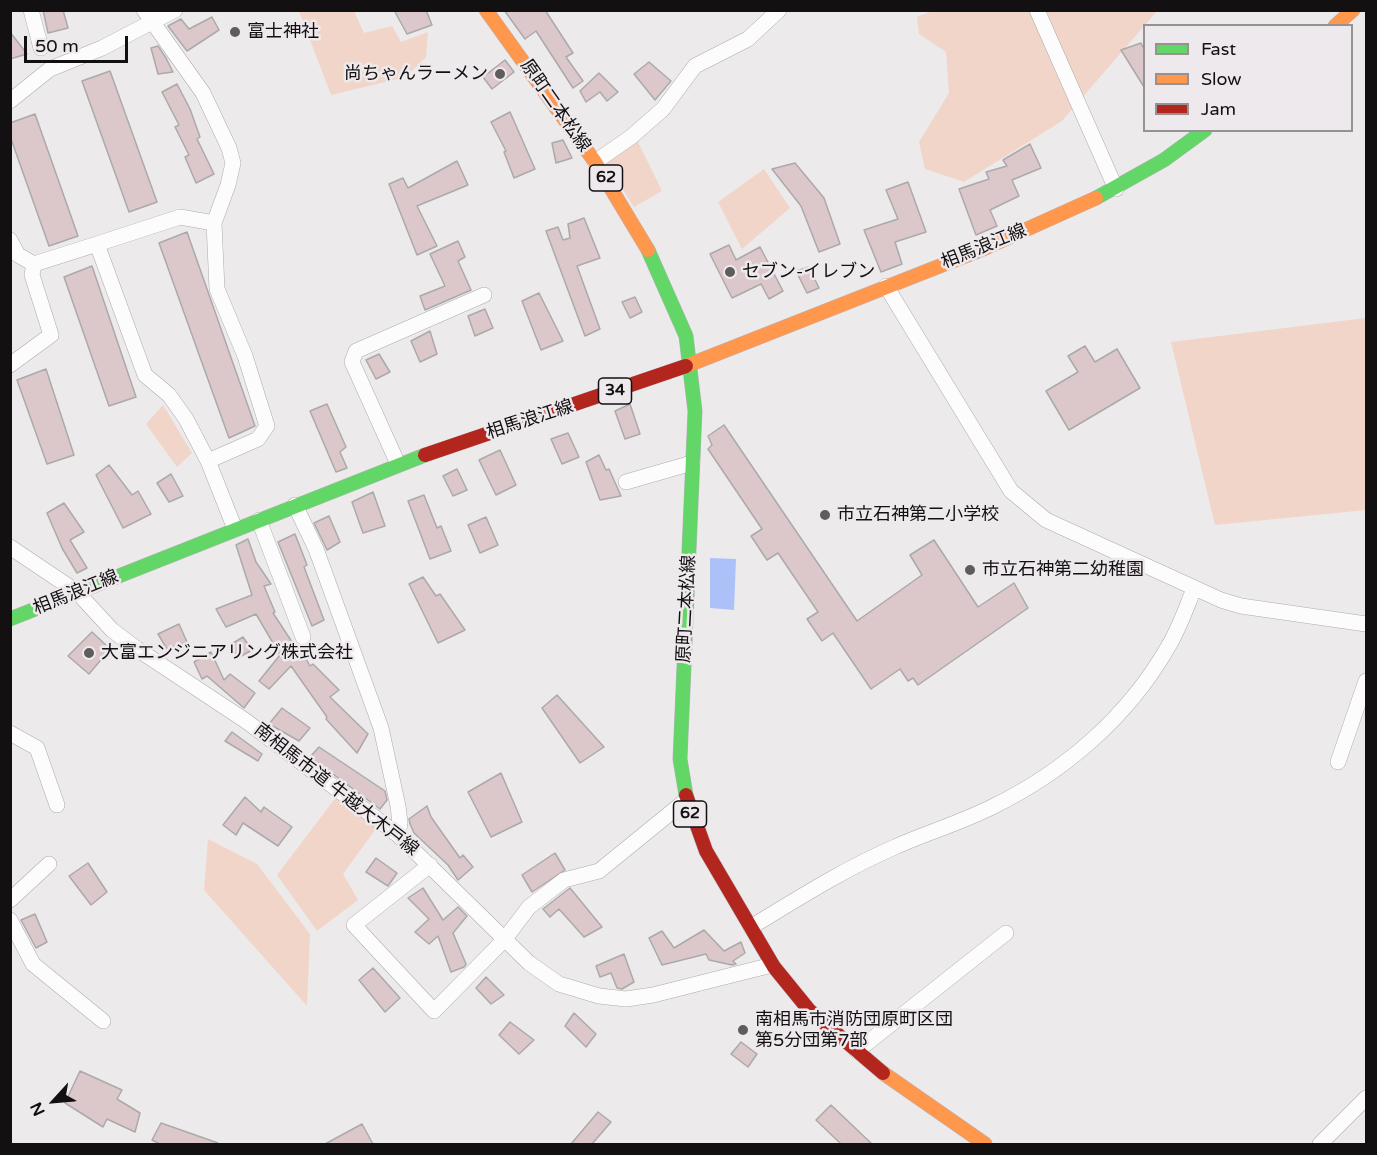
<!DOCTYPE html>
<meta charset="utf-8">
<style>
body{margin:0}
#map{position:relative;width:1377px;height:1155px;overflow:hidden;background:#edeaec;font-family:"Varela Round",sans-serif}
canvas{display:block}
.frame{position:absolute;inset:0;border:12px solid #121011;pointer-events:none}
.legend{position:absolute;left:1143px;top:24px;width:210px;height:108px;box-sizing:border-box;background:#eee9ec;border:2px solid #969294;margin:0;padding:8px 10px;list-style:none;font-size:18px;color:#121011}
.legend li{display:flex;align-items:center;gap:12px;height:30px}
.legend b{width:30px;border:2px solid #969294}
.north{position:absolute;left:24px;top:1071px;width:60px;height:60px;-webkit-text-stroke:4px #eee9ec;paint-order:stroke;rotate:244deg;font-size:16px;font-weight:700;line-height:24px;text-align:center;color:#121011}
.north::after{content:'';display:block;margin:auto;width:21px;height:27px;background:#121011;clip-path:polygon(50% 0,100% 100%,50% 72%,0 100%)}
.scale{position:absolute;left:24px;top:36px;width:104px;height:27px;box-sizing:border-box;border:3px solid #121011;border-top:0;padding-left:8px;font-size:18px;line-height:21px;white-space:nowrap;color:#121011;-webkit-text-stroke:4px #eee9ec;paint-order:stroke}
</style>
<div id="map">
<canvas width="1377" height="1155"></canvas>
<div class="frame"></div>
<ul class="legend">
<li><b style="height:8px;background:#63d668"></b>Fast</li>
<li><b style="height:8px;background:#ff974d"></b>Slow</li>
<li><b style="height:8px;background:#b3261e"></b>Jam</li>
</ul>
<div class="north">N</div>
<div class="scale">50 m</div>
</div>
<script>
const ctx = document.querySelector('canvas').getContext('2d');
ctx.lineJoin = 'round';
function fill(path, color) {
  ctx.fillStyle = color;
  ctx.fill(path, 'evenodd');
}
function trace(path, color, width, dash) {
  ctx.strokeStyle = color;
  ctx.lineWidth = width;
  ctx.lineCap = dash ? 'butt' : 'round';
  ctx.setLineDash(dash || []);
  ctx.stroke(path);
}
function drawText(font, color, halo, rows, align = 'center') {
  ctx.font = font + ' "Varela Round","Noto Sans JP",sans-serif';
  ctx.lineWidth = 5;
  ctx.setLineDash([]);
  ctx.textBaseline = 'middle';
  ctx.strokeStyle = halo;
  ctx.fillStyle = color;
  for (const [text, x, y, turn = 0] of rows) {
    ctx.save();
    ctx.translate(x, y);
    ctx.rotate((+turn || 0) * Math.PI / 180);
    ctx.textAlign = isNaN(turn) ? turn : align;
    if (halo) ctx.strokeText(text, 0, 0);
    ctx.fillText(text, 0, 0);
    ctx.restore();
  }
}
fill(new Path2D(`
 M 935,10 L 1157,11 L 1062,121 L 964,182 L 925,169 L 919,142 L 949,93 L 946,52 L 919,34 L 917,17 Z
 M 299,11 L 354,11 L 364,33 L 392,26 L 401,42 L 428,32 L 426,57 L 406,77 L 331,95 Z
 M 636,138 L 662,191 L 634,207 L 606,163 Z
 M 764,169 L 790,208 L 742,249 L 718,202 Z
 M 1366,318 L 1366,510 L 1215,525 L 1171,342 Z
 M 163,405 L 192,453 L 177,467 L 146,424 Z
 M 337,796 L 378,826 L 343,874 L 358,900 L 317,931 L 277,875 Z
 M 208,839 L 257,864 L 310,934 L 307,1006 L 204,890 Z`), '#f1d5c8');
fill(new Path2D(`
 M 710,558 L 736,559 L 734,610 L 710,608 Z`), '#adc1f9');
const building = new Path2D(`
 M 43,10 L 63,10 L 68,28 L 48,33 Z
 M 394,10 L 426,10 L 432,25 L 407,34 Z
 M 504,10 L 545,10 L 573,53 L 566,57 L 583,81 L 573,88 L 536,31 L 525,39 Z
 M 212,17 L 219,30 L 187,51 L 168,26 L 181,19 L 189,29 Z
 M 10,32 L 27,54 L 10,59 Z
 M 1141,43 L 1144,49 L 1144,87 L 1121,50 Z
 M 158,46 L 166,58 L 173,72 L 158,74 L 151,48 Z
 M 505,60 L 514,72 L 492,89 L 483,77 Z
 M 649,62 L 671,81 L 655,100 L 634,74 Z
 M 110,71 L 157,202 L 129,212 L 82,81 Z
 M 599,73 L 618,92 L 607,101 L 600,92 L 586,102 L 580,91 Z
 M 177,84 L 190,109 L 200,137 L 197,139 L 214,174 L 196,183 L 185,157 L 189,155 L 175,127 L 179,125 L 162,92 Z
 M 510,112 L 535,169 L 514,178 L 504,152 L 506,151 L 491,122 Z
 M 35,114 L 78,236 L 49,246 L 10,136 L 10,123 Z
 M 563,140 L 572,158 L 556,163 L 552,143 Z
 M 1030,144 L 1041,168 L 1012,180 L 1019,196 L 990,210 L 997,226 L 976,235 L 959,189 L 989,179 L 986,172 L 1007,166 L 1003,160 Z
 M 457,161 L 468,185 L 417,206 L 437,246 L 417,255 L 389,184 L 403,178 L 408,188 Z
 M 795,163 L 824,198 L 840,244 L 819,252 L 801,206 L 772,169 Z
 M 908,182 L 926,232 L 895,242 L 902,264 L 881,272 L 864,230 L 898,219 L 886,190 Z
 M 584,218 L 600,258 L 577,266 L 600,329 L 585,336 L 546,231 L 558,227 L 563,240 L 570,238 L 568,224 Z
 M 187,232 L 255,426 L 229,438 L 159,243 Z
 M 458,241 L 465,257 L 458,261 L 471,290 L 425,310 L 420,296 L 445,286 L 430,254 Z
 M 729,245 L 736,260 L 760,247 L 783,291 L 769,299 L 761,284 L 732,298 L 710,254 Z
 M 92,266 L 136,397 L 109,406 L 64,277 Z
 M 809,267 L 819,288 L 807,293 L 796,271 Z
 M 539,293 L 563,341 L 541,350 L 522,301 Z
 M 635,297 L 642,312 L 630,318 L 622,302 Z
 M 485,309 L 493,328 L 475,336 L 468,316 Z
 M 430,331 L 437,354 L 420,362 L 411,341 Z
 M 1085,346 L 1095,362 L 1117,349 L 1140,388 L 1069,430 L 1046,391 L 1078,372 L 1068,356 Z
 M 379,354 L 390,372 L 376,379 L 366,360 Z
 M 46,369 L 74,455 L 47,464 L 17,380 Z
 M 327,404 L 346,447 L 340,452 L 347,468 L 336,472 L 310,411 Z
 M 630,404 L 640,434 L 625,439 L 615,411 Z
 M 724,425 L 857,621 L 922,575 L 910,555 L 934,540 L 978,607 L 1014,583 L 1028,608 L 918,685 L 913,678 L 908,681 L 900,669 L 871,689 L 833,633 L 822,641 L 807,619 L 818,612 L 778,553 L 767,560 L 751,536 L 762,529 L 708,449 L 712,445 L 708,436 Z
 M 568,433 L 579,457 L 562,464 L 551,439 Z
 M 500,450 L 516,485 L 496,495 L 479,460 Z
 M 599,455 L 606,470 L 609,469 L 621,496 L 600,500 L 586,462 Z
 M 109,465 L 132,495 L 138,491 L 151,514 L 123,528 L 96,475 Z
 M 457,469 L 467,490 L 453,496 L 443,476 Z
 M 171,474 L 183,496 L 169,502 L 157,483 Z
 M 373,492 L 385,526 L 363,533 L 352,502 Z
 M 424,495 L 437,528 L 441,526 L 451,551 L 430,559 L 408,501 Z
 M 64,503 L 84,532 L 70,540 L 87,568 L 77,573 L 62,548 L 47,513 Z
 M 329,516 L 340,542 L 327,550 L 314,523 Z
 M 486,517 L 498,545 L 480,553 L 468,525 Z
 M 295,534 L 307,565 L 304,567 L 324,620 L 312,626 L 278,542 Z
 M 248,539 L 256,562 L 271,584 L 264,586 L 275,612 L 273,613 L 292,642 L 299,646 L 310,666 L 313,664 L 339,690 L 330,697 L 368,734 L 357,753 L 326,719 L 327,717 L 291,666 L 269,689 L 259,681 L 280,655 L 256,614 L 226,627 L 216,609 L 252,595 L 236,545 Z
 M 423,577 L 436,596 L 440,594 L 465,630 L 438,643 L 409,584 Z
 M 179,624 L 187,642 L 167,649 L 158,634 Z
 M 92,632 L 110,649 L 89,674 L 68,656 Z
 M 243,637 L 252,650 L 238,658 L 230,645 Z
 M 211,652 L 224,680 L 230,674 L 255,693 L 244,708 L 207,676 L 202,679 L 194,662 Z
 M 557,695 L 604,747 L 580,763 L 542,708 Z
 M 282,708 L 310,728 L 299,741 L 269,724 Z
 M 232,732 L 262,754 L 258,761 L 225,741 Z
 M 319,747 L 385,791 L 387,800 L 380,809 L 310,757 Z
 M 501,773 L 522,822 L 491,837 L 468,792 Z
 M 245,797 L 261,812 L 264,807 L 292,827 L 278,846 L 243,823 L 236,835 L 223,825 Z
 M 427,806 L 431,817 L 460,858 L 463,855 L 473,867 L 458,880 L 448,865 L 414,833 L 410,824 L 409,819 Z
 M 555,853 L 565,870 L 532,892 L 522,875 Z
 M 376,858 L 397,873 L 388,886 L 366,872 Z
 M 88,863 L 107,892 L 91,905 L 69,876 Z
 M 423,888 L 443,920 L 458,907 L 467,916 L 453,933 L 466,964 L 464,967 L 451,972 L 438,936 L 429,944 L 415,932 L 429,919 L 408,898 Z
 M 570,888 L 602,927 L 584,937 L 559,909 L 550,917 L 543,909 Z
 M 35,914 L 47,942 L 36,948 L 21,920 Z
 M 704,930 L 724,951 L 741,942 L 745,953 L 733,961 L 736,964 L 732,965 L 709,960 L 706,954 L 662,965 L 649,938 L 662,931 L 674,948 Z
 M 624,954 L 634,982 L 622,989 L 617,988 L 611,973 L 600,977 L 596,966 Z
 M 373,968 L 400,998 L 385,1012 L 359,980 Z
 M 486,977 L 504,995 L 491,1004 L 476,988 Z
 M 574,1013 L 596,1034 L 586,1047 L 565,1026 Z
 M 510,1022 L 534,1040 L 519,1054 L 499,1035 Z
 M 741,1042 L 757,1054 L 748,1067 L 731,1054 Z
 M 80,1071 L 122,1090 L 117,1099 L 140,1113 L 135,1132 L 107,1119 L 103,1127 L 65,1103 Z
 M 831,1105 L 872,1144 L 841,1144 L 816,1120 Z
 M 598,1112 L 611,1122 L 592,1144 L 571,1144 Z
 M 161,1123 L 218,1143 L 218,1144 L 160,1144 L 152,1140 Z
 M 362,1124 L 373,1144 L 325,1144 Z`);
fill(building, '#dcc8cb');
trace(building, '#aba9aa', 1.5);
const street = new Path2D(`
 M 31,10 L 41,48
 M 144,10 L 203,93 L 229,148 L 233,163 L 228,185 L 214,223
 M 1037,10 L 1116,189
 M 10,101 L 50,69 L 102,48 L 175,10
 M 595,162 L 631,137 L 663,109 L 695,66 L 748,39 L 779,10
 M 10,240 L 18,255 L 34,264 L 97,244 L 145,375 L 169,395 L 186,419 L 208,461 L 235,529
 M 97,244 L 180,217 L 214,223 L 217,289 L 245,356 L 267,426 L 258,439 L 208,461
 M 886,286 L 1011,491 L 1046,520 L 1221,600 L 1241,606 L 1366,624
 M 10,365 L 51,335 L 32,275 L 34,264
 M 398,464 L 352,362 L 356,351 L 484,295
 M 626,482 L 692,463
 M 295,505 L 316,549 L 381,728 L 398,806 L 400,823 L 398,835
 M 259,520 L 303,637
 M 10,547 L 77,592 L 112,630 L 137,649 L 246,721 L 398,835 L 529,963 L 559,984 L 599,996 L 626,999 L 653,995 L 772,965
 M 10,733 L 37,748 L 57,805
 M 1338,762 L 1366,681
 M 430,865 L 354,925 L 434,1011 L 504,940 L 529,907 L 564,880 L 599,871 L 685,801
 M 10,900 L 49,864
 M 10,920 L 33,964 L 103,1021
 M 751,927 C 797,899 844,869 895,847 C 926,833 960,823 992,807 C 1064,772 1128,717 1168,647 C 1179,629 1186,608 1194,589
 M 857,1051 L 1006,933
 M 1320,1144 L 1366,1098`);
const fast = new Path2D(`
 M 1096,198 L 1164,160 L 1205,130
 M 648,250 L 686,336 L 695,411 L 680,759 L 686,795
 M 10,619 L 425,455`);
const slow = new Path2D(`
 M 486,10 L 595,162 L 648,250
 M 1335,26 L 1353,10
 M 686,366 L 983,249 L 1096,198
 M 883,1073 L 985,1144`);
const jam = new Path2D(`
 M 425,455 L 686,366
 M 686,795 L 706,851 L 774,967 L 809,1010 L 883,1073`);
trace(street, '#adabad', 16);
trace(fast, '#b9b4be', 15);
trace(slow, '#b9b4be', 15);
trace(jam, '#b9b4be', 15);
trace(street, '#fcfcfc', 15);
trace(fast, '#63d668', 14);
trace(slow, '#ff974d', 14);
trace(jam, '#b3261e', 14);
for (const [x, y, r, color] of [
 [235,32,6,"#5f5c5e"],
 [500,74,6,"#5f5c5e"],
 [730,272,6,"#5f5c5e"],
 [825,515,6,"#5f5c5e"],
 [970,570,6,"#5f5c5e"],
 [89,653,6,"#5f5c5e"],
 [743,1030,6,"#5f5c5e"]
]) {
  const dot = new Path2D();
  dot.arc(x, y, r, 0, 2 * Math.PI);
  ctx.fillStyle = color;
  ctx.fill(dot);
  trace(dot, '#eee9ec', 2);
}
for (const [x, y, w] of [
 [606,178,33],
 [615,391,33],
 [690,814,33]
]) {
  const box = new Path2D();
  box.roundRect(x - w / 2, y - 13, w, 26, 4.5);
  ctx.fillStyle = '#eee9ec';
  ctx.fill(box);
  trace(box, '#121011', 1.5);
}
drawText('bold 16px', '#121011', null, [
 ["62",606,178],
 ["34",615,391],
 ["62",690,814]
]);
drawText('18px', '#121011', '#eee9ec', [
 ["富士神社",247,32],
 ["尚ちゃんラーメン",488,74,"right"],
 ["セブン-イレブン",742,272],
 ["市立石神第二小学校",837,515],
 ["市立石神第二幼稚園",982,570],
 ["大富エンジニアリング株式会社",101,653],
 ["南相馬市消防団原町区団",755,1020],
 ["第5分団第7部",755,1041]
], 'left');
drawText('18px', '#121011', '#eee9ec', [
 ["原町二本松線",555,106,55],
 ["相馬浪江線",984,247,-22],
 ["相馬浪江線",530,420,-18],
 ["相馬浪江線",76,593,-22],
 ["原町二本松線",687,609,-87],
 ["南相馬市道 牛越大木戸線",336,790,38]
]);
</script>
